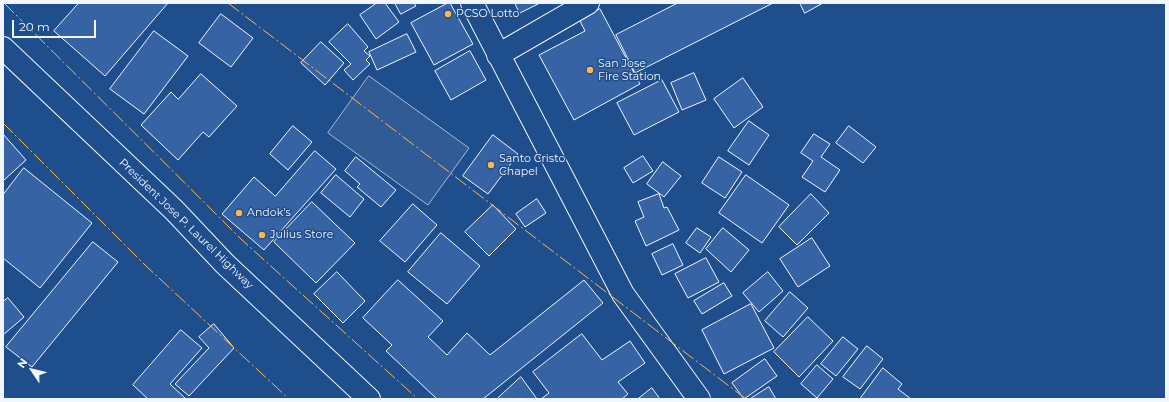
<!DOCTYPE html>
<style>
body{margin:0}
#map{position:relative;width:1169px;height:402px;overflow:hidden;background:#1f4e8c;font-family:Montserrat,sans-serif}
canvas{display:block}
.frame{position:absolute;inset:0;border:4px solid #f2f6ff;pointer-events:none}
.north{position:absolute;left:12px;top:350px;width:40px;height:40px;-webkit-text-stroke:3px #1f4e8c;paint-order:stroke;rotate:305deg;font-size:11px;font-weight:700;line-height:16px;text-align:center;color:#f2f6ff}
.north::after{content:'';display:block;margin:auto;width:14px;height:18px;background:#f2f6ff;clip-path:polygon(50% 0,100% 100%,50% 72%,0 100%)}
.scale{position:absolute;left:12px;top:20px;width:84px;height:18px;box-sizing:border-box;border:2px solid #f2f6ff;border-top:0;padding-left:5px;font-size:12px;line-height:14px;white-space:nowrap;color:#f2f6ff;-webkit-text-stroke:3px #1f4e8c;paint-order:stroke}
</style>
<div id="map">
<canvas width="1169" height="402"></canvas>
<div class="frame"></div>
<div class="north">N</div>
<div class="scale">20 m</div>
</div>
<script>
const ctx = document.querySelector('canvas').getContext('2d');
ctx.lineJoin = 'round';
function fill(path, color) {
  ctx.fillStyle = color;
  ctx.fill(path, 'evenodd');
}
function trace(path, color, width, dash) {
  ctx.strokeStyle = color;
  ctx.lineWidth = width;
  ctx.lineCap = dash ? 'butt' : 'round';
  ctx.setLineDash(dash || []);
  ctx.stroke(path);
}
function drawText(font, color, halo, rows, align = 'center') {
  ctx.font = font + ' Montserrat,sans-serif';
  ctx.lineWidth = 3;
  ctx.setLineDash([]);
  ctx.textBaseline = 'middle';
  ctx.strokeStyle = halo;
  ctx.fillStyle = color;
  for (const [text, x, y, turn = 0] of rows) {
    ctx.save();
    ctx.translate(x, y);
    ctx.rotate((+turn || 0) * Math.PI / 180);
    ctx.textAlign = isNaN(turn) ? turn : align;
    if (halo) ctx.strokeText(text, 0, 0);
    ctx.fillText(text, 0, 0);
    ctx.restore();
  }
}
const built = new Path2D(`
 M 369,76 L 469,148 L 428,205 L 328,133 Z`);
fill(built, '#305b95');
trace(built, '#a8bbd7', 1);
const building = new Path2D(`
 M 79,3 L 168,3 L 105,76 L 54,31 Z
 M 377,3 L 385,3 L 399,22 L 376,39 L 360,15 Z
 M 395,3 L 414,3 L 416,6 L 401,14 Z
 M 448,3 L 450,3 L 473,44 L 434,65 L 411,23 Z
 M 515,3 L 540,3 L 520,13 Z
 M 678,3 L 773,3 L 635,73 L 616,35 Z
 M 800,3 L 823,3 L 805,13 Z
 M 600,9 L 640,84 L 574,120 L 539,55 L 585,31 L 580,21 Z
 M 221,14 L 253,38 L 231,67 L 199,43 Z
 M 348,24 L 368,47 L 364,51 L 370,56 L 366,60 L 370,64 L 353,80 L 344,70 L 351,64 L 329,42 Z
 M 154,31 L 188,56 L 144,114 L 110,89 Z
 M 407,34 L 416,52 L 377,70 L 369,52 Z
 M 321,42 L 344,63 L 325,85 L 301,63 Z
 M 470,51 L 486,80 L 451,100 L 435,71 Z
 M 694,73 L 706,100 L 682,110 L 671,83 Z
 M 201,74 L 237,106 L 209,137 L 203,132 L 178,160 L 141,125 L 171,92 L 178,99 Z
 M 743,78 L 763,107 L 734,128 L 714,99 Z
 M 662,80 L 679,112 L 634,135 L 617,103 Z
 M 749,121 L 769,135 L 749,165 L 728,151 Z
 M 293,126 L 312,142 L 288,170 L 270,154 Z
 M 849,126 L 876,147 L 863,163 L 836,143 Z
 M 3,134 L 26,160 L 3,181 Z
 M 814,134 L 830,144 L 821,157 L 840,170 L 825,192 L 802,177 L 813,161 L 801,153 Z
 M 493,135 L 518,154 L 488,194 L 463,176 Z
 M 315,151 L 336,169 L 264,250 L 222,214 L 254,177 L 275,196 Z
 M 643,156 L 653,171 L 633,183 L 624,168 Z
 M 356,157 L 396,190 L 381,207 L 357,187 L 360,184 L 345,171 Z
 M 719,157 L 742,172 L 725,198 L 702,183 Z
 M 663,162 L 681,176 L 664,197 L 647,184 Z
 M 24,168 L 92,223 L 40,288 L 3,258 L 3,195 Z
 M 336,175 L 364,199 L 350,217 L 321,193 Z
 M 746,175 L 789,205 L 762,243 L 719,213 Z
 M 659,194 L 664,208 L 667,207 L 679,230 L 646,246 L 635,221 L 644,217 L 638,202 Z
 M 811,194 L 829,213 L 797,245 L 779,227 Z
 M 537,199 L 546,213 L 525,227 L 516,214 Z
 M 312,202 L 355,243 L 316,283 L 274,242 Z
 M 413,204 L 437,225 L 405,262 L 380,241 Z
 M 493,205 L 516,229 L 489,256 L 465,232 Z
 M 697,228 L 711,237 L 700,253 L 686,243 Z
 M 723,228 L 749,250 L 731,272 L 706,249 Z
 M 441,233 L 480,266 L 447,304 L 408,272 Z
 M 812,238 L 830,266 L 798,287 L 780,259 Z
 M 93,242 L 118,262 L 32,367 L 6,347 Z
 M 673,244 L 683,265 L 662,275 L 652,254 Z
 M 706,258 L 719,282 L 688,298 L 675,274 Z
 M 337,272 L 365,301 L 343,323 L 314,294 Z
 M 768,272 L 783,291 L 759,312 L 743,293 Z
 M 398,280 L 443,321 L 428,337 L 447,355 L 467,333 L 490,355 L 584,280 L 603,303 L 483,399 L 437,399 L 386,351 L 392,345 L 363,318 Z
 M 724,283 L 732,296 L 702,314 L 694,301 Z
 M 790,292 L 808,308 L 783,337 L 765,321 Z
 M 8,298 L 24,317 L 3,335 L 3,302 Z
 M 751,304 L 774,348 L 724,374 L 702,330 Z
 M 808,317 L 833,341 L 799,377 L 774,352 Z
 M 214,324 L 234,348 L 189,396 L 175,384 L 209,348 L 199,337 Z
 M 181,330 L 202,348 L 170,384 L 186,399 L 148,399 L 133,385 Z
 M 582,334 L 602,360 L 630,341 L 645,363 L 618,382 L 628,394 L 622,399 L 541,399 L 549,393 L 533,372 Z
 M 843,337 L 858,349 L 836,376 L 821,364 Z
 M 867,346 L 883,359 L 860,389 L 843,377 Z
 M 765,359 L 777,376 L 744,399 L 732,383 Z
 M 817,365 L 833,379 L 817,398 L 801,384 Z
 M 883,368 L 902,384 L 898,389 L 911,399 L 860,399 Z
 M 521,377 L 537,399 L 497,399 Z
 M 769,387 L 776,399 L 750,399 Z
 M 652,388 L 660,399 L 638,399 Z`);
fill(building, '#3563a3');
trace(building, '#f2f6ff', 1);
const secondary = new Path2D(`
 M 472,3 L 623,294 L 699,399
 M 498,55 L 588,3`);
const highway = new Path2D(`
 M 3,48 L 174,210 L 225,264 L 369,399`);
trace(secondary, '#f2f6ff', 24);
trace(highway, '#f2f6ff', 24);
trace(secondary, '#1f4e8c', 22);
trace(highway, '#1f4e8c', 22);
trace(new Path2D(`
 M 4,3 L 242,240 L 418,399
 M 228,3 L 746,399
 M 3,123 L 145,265 L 289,399`), '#ffb74d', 1, [14, 3, 2, 3]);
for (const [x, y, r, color] of [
 [448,14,4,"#ffb74d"],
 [590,70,4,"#ffb74d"],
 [491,165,4,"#ffb74d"],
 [239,213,4,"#ffb74d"],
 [262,235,4,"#ffb74d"]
]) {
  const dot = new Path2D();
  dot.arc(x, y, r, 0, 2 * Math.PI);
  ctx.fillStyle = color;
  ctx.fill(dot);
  trace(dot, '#1f4e8c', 1.5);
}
drawText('11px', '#f2f6ff', '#1f4e8c', [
 ["PCSO Lotto",456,14],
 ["San Jose",598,64],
 ["Fire Station",598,77],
 ["Santo Cristo",499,159],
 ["Chapel",499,172],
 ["Andok's",247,213],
 ["Julius Store",270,235]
], 'left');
drawText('11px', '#f2f6ff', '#1f4e8c', [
 ["President Jose P. Laurel Highway",186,224,44]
]);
</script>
